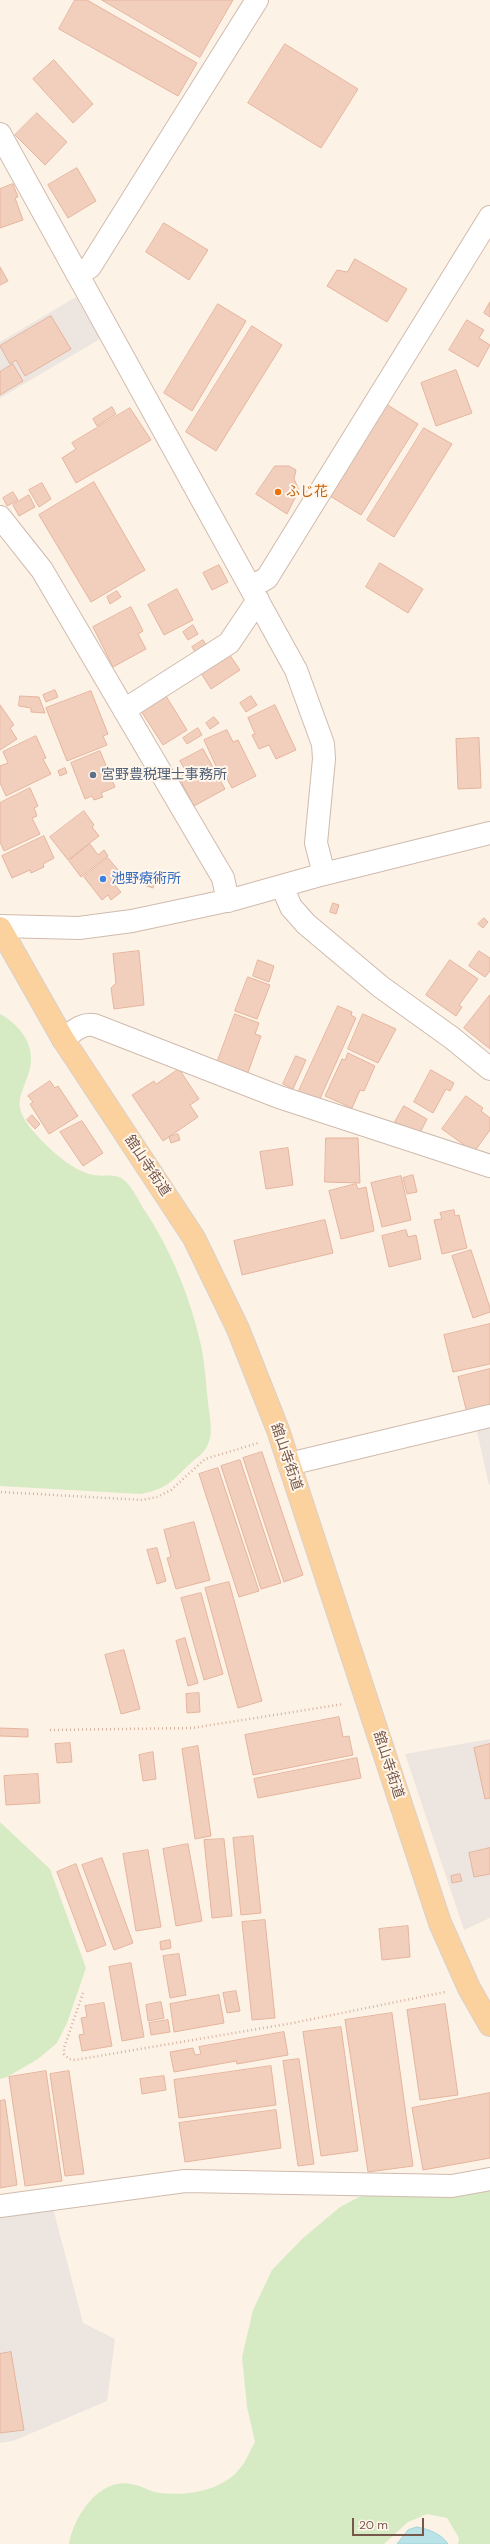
<!DOCTYPE html>
<meta charset="utf-8">
<style>
body{margin:0}
#map{position:relative;width:490px;height:2544px;overflow:hidden;background:#fdf2e6;font-family:"DM Sans",sans-serif}
canvas{display:block}
.scale{position:absolute;left:352px;top:2518px;width:72px;height:18px;box-sizing:border-box;border:2px solid #76574a;border-top:0;padding-left:5px;font-size:12px;line-height:14px;white-space:nowrap;color:#76574a;-webkit-text-stroke:3px #fff6ec;paint-order:stroke}
</style>
<div id="map">
<canvas width="490" height="2544"></canvas>
<div class="scale">20 m</div>
</div>
<script>
const ctx = document.querySelector('canvas').getContext('2d');
ctx.lineJoin = 'round';
function fill(path, color) {
  ctx.fillStyle = color;
  ctx.fill(path, 'evenodd');
}
function trace(path, color, width, dash) {
  ctx.strokeStyle = color;
  ctx.lineWidth = width;
  ctx.lineCap = dash ? 'butt' : 'round';
  ctx.setLineDash(dash || []);
  ctx.stroke(path);
}
function drawText(font, color, halo, rows, align = 'center') {
  ctx.font = font + ' "DM Sans","Noto Sans JP",sans-serif';
  ctx.lineWidth = 4;
  ctx.setLineDash([]);
  ctx.textBaseline = 'middle';
  ctx.strokeStyle = halo;
  ctx.fillStyle = color;
  for (const [text, x, y, turn = 0] of rows) {
    ctx.save();
    ctx.translate(x, y);
    ctx.rotate((+turn || 0) * Math.PI / 180);
    ctx.textAlign = isNaN(turn) ? turn : align;
    if (halo) ctx.strokeText(text, 0, 0);
    ctx.fillText(text, 0, 0);
    ctx.restore();
  }
}
fill(new Path2D(`
 M 76,297 L 100,339 L 0,398 L 0,342 Z
 M 490,1424 L 490,1485 L 489,1485 L 476,1427 Z
 M 490,1739 L 490,1918 L 464,1930 L 405,1754 Z
 M 53,2208 L 83,2323 L 115,2339 L 107,2401 L 13,2441 L 0,2443 L 0,2215 Z`), '#ede5e0');
fill(new Path2D(`
 M 0,1014 C 21,1026 37,1046 29,1072 C 22,1095 12,1103 29,1126 C 42,1143 72,1172 94,1175 C 104,1177 115,1173 124,1180 C 132,1187 138,1199 143,1208 C 171,1249 192,1301 202,1350 C 205,1367 206,1385 208,1402 C 209,1415 214,1432 208,1444 C 205,1453 198,1456 192,1462 C 172,1480 170,1488 141,1494 L 0,1486 Z
 M 0,1822 L 50,1869 L 86,1968 L 67,2023 L 57,2043 L 38,2059 L 7,2077 L 0,2079 Z
 M 490,2189 L 490,2544 L 458,2544 L 459,2538 L 447,2518 L 427,2514 L 408,2522 L 384,2544 L 69,2544 C 74,2516 99,2478 131,2484 C 141,2485 150,2492 160,2493 C 188,2496 223,2491 241,2467 C 247,2460 250,2450 255,2442 L 247,2407 L 242,2357 L 253,2310 L 272,2270 L 302,2239 L 340,2207 L 359,2197 L 378,2193 Z`), '#d6ebc4');
const water = new Path2D(`
 M 417,2527 C 428,2529 442,2534 448,2544 L 397,2544 L 408,2530 Z`);
fill(water, '#bae3e7');
trace(water, '#a0d4d8', 1);
const building = new Path2D(`
 M 75,0 L 87,0 L 197,63 L 178,96 L 59,29 Z
 M 102,0 L 233,0 L 200,57 Z
 M 285,44 L 358,89 L 321,148 L 248,103 Z
 M 54,60 L 93,104 L 73,123 L 33,79 Z
 M 37,113 L 67,142 L 45,165 L 15,135 Z
 M 77,168 L 96,201 L 68,218 L 48,185 Z
 M 13,184 L 18,197 L 15,198 L 23,220 L 0,228 L 0,189 Z
 M 164,223 L 208,250 L 189,280 L 146,252 Z
 M 355,259 L 407,289 L 387,322 L 327,286 L 337,270 L 347,272 Z
 M 0,267 L 8,281 L 0,285 Z
 M 490,302 L 490,317 L 484,313 Z
 M 218,304 L 246,321 L 192,411 L 164,393 Z
 M 51,316 L 71,349 L 25,376 L 16,360 L 10,364 L 0,346 Z
 M 467,320 L 484,330 L 479,338 L 490,345 L 478,367 L 449,350 Z
 M 252,326 L 282,345 L 216,451 L 186,432 Z
 M 13,364 L 23,381 L 0,395 L 0,372 Z
 M 456,370 L 472,413 L 436,426 L 421,383 Z
 M 386,404 L 418,424 L 361,515 L 330,496 Z
 M 112,407 L 116,414 L 97,426 L 93,419 Z
 M 130,408 L 151,440 L 76,483 L 62,458 L 76,449 L 72,443 Z
 M 424,428 L 452,444 L 394,537 L 367,520 Z
 M 275,466 L 289,466 L 296,470 L 294,479 L 299,490 L 287,514 L 256,494 Z
 M 94,482 L 145,570 L 91,602 L 39,515 Z
 M 42,483 L 51,499 L 39,507 L 29,490 Z
 M 13,492 L 18,500 L 7,506 L 3,498 Z
 M 29,495 L 35,507 L 19,516 L 13,505 Z
 M 380,563 L 423,589 L 408,613 L 366,587 Z
 M 219,565 L 228,582 L 212,590 L 203,573 Z
 M 177,589 L 193,620 L 164,635 L 148,605 Z
 M 117,591 L 121,597 L 110,604 L 107,597 Z
 M 131,607 L 143,631 L 138,634 L 146,649 L 113,667 L 93,627 Z
 M 193,625 L 198,634 L 188,640 L 183,632 Z
 M 203,640 L 208,648 L 197,655 L 192,647 Z
 M 227,651 L 240,670 L 211,689 L 199,670 Z
 M 55,690 L 58,697 L 46,702 L 43,695 Z
 M 91,691 L 108,734 L 103,736 L 107,745 L 67,761 L 46,708 Z
 M 20,696 L 39,697 L 45,713 L 31,712 L 31,708 L 19,706 Z
 M 166,696 L 187,730 L 163,745 L 141,711 Z
 M 251,696 L 257,705 L 246,712 L 240,703 Z
 M 0,705 L 14,725 L 10,728 L 17,739 L 0,750 Z
 M 275,705 L 296,750 L 276,759 L 269,745 L 259,749 L 252,735 L 255,734 L 248,718 Z
 M 214,717 L 219,723 L 210,729 L 206,723 Z
 M 198,728 L 202,735 L 187,744 L 183,738 Z
 M 227,730 L 233,742 L 238,740 L 256,776 L 232,788 L 226,777 L 222,779 L 204,740 Z
 M 36,736 L 46,758 L 43,759 L 51,774 L 6,796 L 0,783 L 0,766 L 8,763 L 3,752 Z
 M 479,738 L 481,788 L 458,789 L 456,739 Z
 M 203,749 L 225,789 L 194,806 L 179,778 L 187,773 L 180,761 Z
 M 100,751 L 115,787 L 101,793 L 103,797 L 94,800 L 92,796 L 85,799 L 71,763 Z
 M 65,768 L 67,773 L 60,776 L 58,771 Z
 M 30,788 L 38,806 L 34,808 L 37,816 L 32,818 L 40,834 L 4,851 L 0,842 L 0,803 Z
 M 84,811 L 94,825 L 92,827 L 99,836 L 68,860 L 50,837 Z
 M 44,836 L 54,858 L 43,864 L 44,867 L 31,873 L 30,870 L 12,878 L 2,856 Z
 M 90,844 L 98,855 L 104,850 L 108,856 L 81,877 L 69,861 Z
 M 108,858 L 119,871 L 114,875 L 118,881 L 114,884 L 121,892 L 111,900 L 108,895 L 102,900 L 84,877 Z
 M 150,878 L 155,880 L 153,888 L 147,886 Z
 M 333,903 L 339,905 L 336,914 L 330,912 Z
 M 484,918 L 488,922 L 483,928 L 478,924 Z
 M 139,951 L 144,1005 L 114,1009 L 111,988 L 116,983 L 113,954 Z
 M 479,951 L 490,958 L 490,971 L 485,977 L 469,966 Z
 M 258,960 L 274,966 L 269,982 L 253,976 Z
 M 450,960 L 478,979 L 459,1005 L 462,1007 L 456,1016 L 426,995 Z
 M 248,977 L 270,985 L 257,1019 L 235,1011 Z
 M 490,995 L 490,1049 L 464,1028 Z
 M 338,1006 L 352,1012 L 351,1015 L 356,1018 L 318,1103 L 298,1093 Z
 M 235,1014 L 259,1023 L 255,1034 L 261,1036 L 247,1075 L 217,1063 Z
 M 363,1014 L 396,1029 L 378,1063 L 348,1049 Z
 M 348,1053 L 375,1066 L 364,1091 L 360,1090 L 352,1108 L 325,1096 L 342,1059 L 345,1060 Z
 M 296,1056 L 306,1060 L 293,1089 L 283,1084 Z
 M 179,1069 L 199,1099 L 190,1105 L 198,1117 L 163,1141 L 132,1095 L 154,1081 L 156,1084 Z
 M 431,1070 L 454,1083 L 450,1091 L 446,1089 L 433,1113 L 414,1102 Z
 M 50,1081 L 55,1088 L 58,1086 L 78,1116 L 49,1134 L 30,1104 L 33,1102 L 28,1096 Z
 M 466,1096 L 483,1108 L 481,1111 L 490,1118 L 490,1130 L 474,1152 L 442,1129 Z
 M 404,1106 L 427,1119 L 419,1135 L 395,1122 Z
 M 32,1115 L 40,1124 L 35,1129 L 27,1120 Z
 M 82,1121 L 103,1153 L 83,1166 L 60,1132 Z
 M 178,1134 L 180,1140 L 171,1143 L 169,1137 Z
 M 326,1138 L 358,1138 L 360,1183 L 325,1182 Z
 M 288,1148 L 293,1185 L 266,1189 L 260,1152 Z
 M 413,1175 L 417,1192 L 407,1194 L 403,1178 Z
 M 401,1176 L 411,1220 L 382,1227 L 371,1183 Z
 M 356,1184 L 358,1189 L 366,1187 L 374,1231 L 341,1239 L 329,1191 Z
 M 454,1210 L 455,1216 L 459,1215 L 467,1248 L 442,1254 L 434,1220 L 442,1219 L 440,1213 Z
 M 325,1220 L 333,1253 L 242,1275 L 234,1241 Z
 M 406,1230 L 408,1237 L 416,1235 L 421,1259 L 389,1267 L 382,1236 Z
 M 471,1250 L 490,1308 L 490,1312 L 473,1318 L 452,1256 Z
 M 490,1324 L 490,1364 L 453,1372 L 444,1335 Z
 M 490,1369 L 490,1407 L 467,1413 L 458,1377 Z
 M 262,1452 L 303,1575 L 284,1582 L 243,1458 Z
 M 240,1460 L 281,1583 L 261,1589 L 221,1466 Z
 M 218,1468 L 259,1591 L 239,1597 L 199,1474 Z
 M 194,1522 L 210,1580 L 176,1589 L 167,1558 L 171,1557 L 164,1530 Z
 M 157,1548 L 166,1581 L 157,1584 L 147,1550 Z
 M 229,1582 L 262,1701 L 238,1708 L 205,1588 Z
 M 201,1593 L 223,1674 L 204,1680 L 181,1598 Z
 M 185,1638 L 198,1683 L 188,1686 L 176,1641 Z
 M 124,1650 L 140,1709 L 121,1714 L 105,1655 Z
 M 199,1693 L 200,1712 L 187,1713 L 186,1694 Z
 M 339,1717 L 343,1737 L 349,1736 L 353,1755 L 253,1775 L 245,1735 Z
 M 0,1728 L 28,1729 L 28,1737 L 0,1736 Z
 M 70,1743 L 72,1762 L 57,1763 L 55,1744 Z
 M 490,1744 L 490,1798 L 485,1799 L 474,1748 Z
 M 198,1746 L 211,1836 L 195,1839 L 182,1749 Z
 M 153,1752 L 156,1779 L 143,1781 L 139,1755 Z
 M 357,1758 L 361,1778 L 258,1798 L 254,1779 Z
 M 38,1774 L 40,1803 L 6,1805 L 4,1776 Z
 M 253,1836 L 261,1913 L 241,1915 L 233,1838 Z
 M 224,1839 L 232,1916 L 212,1918 L 204,1840 Z
 M 188,1844 L 202,1921 L 176,1926 L 163,1849 Z
 M 490,1848 L 490,1874 L 474,1877 L 469,1853 Z
 M 148,1850 L 161,1927 L 136,1931 L 123,1854 Z
 M 102,1858 L 133,1943 L 114,1950 L 82,1865 Z
 M 76,1864 L 106,1945 L 87,1952 L 57,1872 Z
 M 460,1874 L 462,1881 L 452,1883 L 451,1876 Z
 M 265,1920 L 275,2018 L 252,2020 L 242,1922 Z
 M 408,1926 L 410,1957 L 382,1960 L 379,1929 Z
 M 170,1940 L 171,1948 L 161,1950 L 160,1942 Z
 M 179,1954 L 186,1995 L 170,1998 L 163,1956 Z
 M 131,1963 L 144,2037 L 122,2041 L 109,1967 Z
 M 236,1991 L 240,2011 L 227,2013 L 223,1993 Z
 M 219,1995 L 224,2023 L 174,2032 L 170,2004 Z
 M 161,2002 L 164,2018 L 148,2021 L 146,2005 Z
 M 104,2003 L 112,2046 L 82,2051 L 79,2035 L 84,2034 L 81,2018 L 87,2017 L 85,2006 Z
 M 445,2004 L 458,2095 L 420,2100 L 407,2010 Z
 M 392,2013 L 413,2166 L 368,2172 L 345,2020 Z
 M 168,2020 L 170,2032 L 151,2035 L 149,2023 Z
 M 341,2027 L 358,2151 L 321,2156 L 303,2032 Z
 M 284,2032 L 288,2055 L 237,2064 L 236,2061 L 174,2072 L 170,2052 L 193,2048 L 195,2055 L 201,2054 L 199,2047 Z
 M 299,2059 L 314,2164 L 298,2166 L 283,2061 Z
 M 271,2066 L 276,2105 L 179,2118 L 174,2080 Z
 M 46,2071 L 62,2181 L 25,2186 L 9,2077 Z
 M 69,2071 L 84,2174 L 65,2176 L 50,2074 Z
 M 164,2076 L 166,2090 L 142,2094 L 140,2079 Z
 M 490,2093 L 490,2158 L 423,2170 L 412,2108 Z
 M 5,2100 L 17,2185 L 0,2188 L 0,2101 Z
 M 276,2110 L 281,2148 L 185,2162 L 179,2123 Z
 M 11,2352 L 24,2430 L 0,2433 L 0,2354 Z`);
fill(building, '#f2cfbd');
trace(building, '#e5b49d', 1);
const minor = new Path2D(`
 M 0,134 L 296,670 L 323,744 L 324,759 L 316,843 L 324,874
 M 77,274 L 90,267 L 257,0
 M 0,517 L 42,570 L 223,878 L 228,901
 M 251,587 L 267,578 L 490,217
 M 124,710 L 229,643 L 258,600
 M 282,886 L 291,907 L 306,924 L 381,987 L 452,1038 L 490,1069
 M 0,926 L 79,928 L 132,921 L 235,899 L 324,874 L 490,833
 M 63,1039 C 73,1032 81,1023 94,1025 L 279,1097 L 490,1166
 M 289,1464 L 490,1416
 M 0,2206 L 185,2181 L 452,2186 L 490,2179`);
const major = new Path2D(`
 M 0,928 L 63,1039 L 194,1238 L 238,1329 L 278,1430 L 440,1923 L 469,1988 L 490,2025`);
trace(minor, '#d0bbae', 24);
trace(major, '#d9d0cc', 24);
trace(new Path2D(`
 M 1,1492 L 142,1500 L 157,1497 L 171,1490 L 205,1459 L 258,1443
 M 50,1730 L 192,1728 L 344,1704
 M 83,1993 L 64,2048 L 64,2054 L 69,2059 L 75,2060 L 293,2023 L 445,1992`), '#d7b2a0', 2.5, [1, 3]);
trace(minor, '#fff', 22);
trace(major, '#fbd29e', 22);
for (const [x, y, r, color] of [
 [278,492,4,"#e8710a"],
 [93,775,4,"#5c6f8a"],
 [103,879,4,"#3f7fe0"]
]) {
  const dot = new Path2D();
  dot.arc(x, y, r, 0, 2 * Math.PI);
  ctx.fillStyle = color;
  ctx.fill(dot);
  trace(dot, '#fff6ec', 1.5);
}
drawText('14px', '#c56008', '#fff6ec', [
 ["ふじ花",286,492]
], 'left');
drawText('14px', '#4e5e75', '#fff6ec', [
 ["宮野豊税理士事務所",101,775]
], 'left');
drawText('14px', '#366cbe', '#fff6ec', [
 ["池野療術所",111,879]
], 'left');
drawText('14px', '#76574a', '#fff6ec', [
 ["舘山寺街道",147,1166,56],
 ["舘山寺街道",286,1457,71],
 ["舘山寺街道",388,1765,72]
]);
</script>
